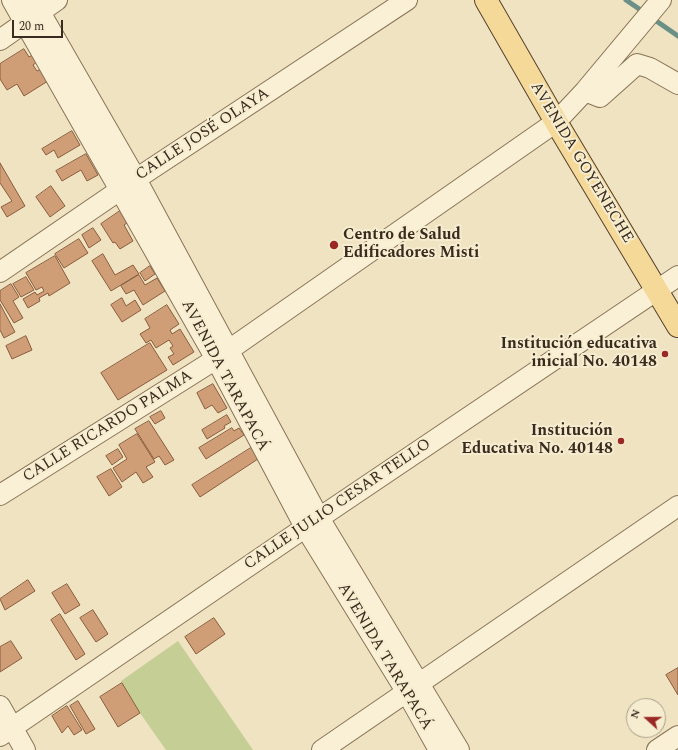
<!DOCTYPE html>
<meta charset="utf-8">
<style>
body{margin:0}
#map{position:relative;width:678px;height:750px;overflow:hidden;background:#efe3c1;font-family:Spectral,serif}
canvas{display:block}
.north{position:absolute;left:626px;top:698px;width:40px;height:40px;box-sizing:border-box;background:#f6edd1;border:1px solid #aa9f89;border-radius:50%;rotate:291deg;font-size:11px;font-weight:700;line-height:16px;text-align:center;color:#392b1d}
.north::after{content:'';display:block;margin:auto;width:14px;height:18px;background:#9a2926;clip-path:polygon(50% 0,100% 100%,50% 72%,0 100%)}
.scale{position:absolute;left:12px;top:20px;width:51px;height:18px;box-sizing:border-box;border:2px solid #392b1d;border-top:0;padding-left:5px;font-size:12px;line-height:14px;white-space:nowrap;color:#392b1d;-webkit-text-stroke:3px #f6edd1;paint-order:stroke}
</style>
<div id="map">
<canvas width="678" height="750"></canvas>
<div class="north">N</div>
<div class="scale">20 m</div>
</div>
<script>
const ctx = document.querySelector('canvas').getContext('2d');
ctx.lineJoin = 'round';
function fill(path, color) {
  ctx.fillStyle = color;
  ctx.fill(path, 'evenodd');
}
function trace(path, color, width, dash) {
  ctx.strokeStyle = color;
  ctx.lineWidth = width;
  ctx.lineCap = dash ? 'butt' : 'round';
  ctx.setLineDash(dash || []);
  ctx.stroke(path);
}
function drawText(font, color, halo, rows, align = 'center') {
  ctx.font = font + ' Spectral,serif';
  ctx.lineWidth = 4;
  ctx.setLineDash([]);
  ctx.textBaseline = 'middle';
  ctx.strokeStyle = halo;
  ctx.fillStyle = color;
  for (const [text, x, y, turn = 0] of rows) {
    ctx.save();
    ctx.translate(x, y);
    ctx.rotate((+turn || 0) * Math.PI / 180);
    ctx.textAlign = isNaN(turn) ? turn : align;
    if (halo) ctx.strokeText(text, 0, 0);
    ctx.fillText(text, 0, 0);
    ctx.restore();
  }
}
fill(new Path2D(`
 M 178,641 L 253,750 L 166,750 L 140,713 L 121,681 Z`), '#c5ce95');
trace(new Path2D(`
 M 626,0 L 645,13
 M 652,18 L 678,36`), '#6b9088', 5);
const building = new Path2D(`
 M 24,49 L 29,57 L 34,54 L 38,61 L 33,65 L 37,71 L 41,69 L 48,81 L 24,96 L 17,84 L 7,90 L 0,79 L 0,64 Z
 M 72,131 L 80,145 L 58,158 L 54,150 L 46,155 L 42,149 Z
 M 86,154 L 98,175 L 87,181 L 81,170 L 62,181 L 56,171 Z
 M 0,163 L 25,206 L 7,217 L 1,207 L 12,201 L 0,183 Z
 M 51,186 L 65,206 L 50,217 L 36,197 Z
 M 120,211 L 127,223 L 124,225 L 133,241 L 120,249 L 115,242 L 113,243 L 101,224 Z
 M 93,228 L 101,240 L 89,248 L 82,235 Z
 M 79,239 L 88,253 L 64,268 L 55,254 Z
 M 103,254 L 115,275 L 133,265 L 139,274 L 111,291 L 92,261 Z
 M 55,256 L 70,283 L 49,296 L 48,293 L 39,298 L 40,301 L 28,308 L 23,299 L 35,292 L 37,295 L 44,291 L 42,287 L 36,290 L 26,273 Z
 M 150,266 L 155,274 L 145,281 L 140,273 Z
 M 139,275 L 145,285 L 157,278 L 165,291 L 143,305 L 134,290 L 126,294 L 121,286 Z
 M 26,277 L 34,290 L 21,297 L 13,284 Z
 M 11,284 L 19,297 L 13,301 L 23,318 L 14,323 L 0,300 L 0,291 Z
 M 122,298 L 126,306 L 135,300 L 141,310 L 122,322 L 111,305 Z
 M 0,304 L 15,332 L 4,338 L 0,330 Z
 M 167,305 L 179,324 L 170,330 L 172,334 L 180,329 L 194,352 L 173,365 L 168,357 L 174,354 L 170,348 L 173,346 L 169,340 L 156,348 L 151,340 L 146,343 L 140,334 L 150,328 L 145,319 Z
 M 26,336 L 32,350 L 12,359 L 6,346 Z
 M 150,343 L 167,370 L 118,400 L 101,373 Z
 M 213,384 L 227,408 L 218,413 L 212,405 L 205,409 L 197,393 Z
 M 161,411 L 165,418 L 155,424 L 150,417 Z
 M 227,415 L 231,422 L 224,426 L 225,428 L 207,439 L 202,430 Z
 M 149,421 L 174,460 L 165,465 L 159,456 L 154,459 L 135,429 Z
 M 232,428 L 234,431 L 239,428 L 244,435 L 206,459 L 199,448 Z
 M 137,434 L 155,462 L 146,467 L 153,477 L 143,483 L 136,472 L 122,482 L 113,468 L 127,459 L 119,445 Z
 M 254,446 L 261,457 L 200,497 L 192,485 Z
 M 118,449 L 123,457 L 112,465 L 106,456 Z
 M 111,469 L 122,487 L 109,496 L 97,477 Z
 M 28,580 L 35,591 L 5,610 L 0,599 Z
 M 67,584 L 80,605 L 65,614 L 52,593 Z
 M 93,610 L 108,634 L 96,642 L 80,618 Z
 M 60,614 L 85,654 L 76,660 L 51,620 Z
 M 214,618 L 225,634 L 196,654 L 185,637 Z
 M 11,641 L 22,658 L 0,672 L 0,647 Z
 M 678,668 L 678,695 L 666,675 Z
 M 122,683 L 140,713 L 118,727 L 100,697 Z
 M 78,701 L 95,729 L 86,734 L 70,706 Z
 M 67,706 L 82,730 L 74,735 L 68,726 L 62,733 L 52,716 Z`);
fill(building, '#cf9d76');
trace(building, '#895d3d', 1);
const minor = new Path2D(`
 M 12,0 L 216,359 L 305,527 L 406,691 L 439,750
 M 33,0 L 136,179 L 319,518 L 459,750
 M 0,40 L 57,0
 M 585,91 L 600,97 L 637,64 L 650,68 L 678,84
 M 0,272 L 136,179 L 407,0
 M 0,495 L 216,359 L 556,122 L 585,91 L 661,0
 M 0,706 L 25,750
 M 0,736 L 319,518 L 678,276
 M 322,750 L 678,506
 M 657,750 L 678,736`);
const major = new Path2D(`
 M 486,0 L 556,122 L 678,326`);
trace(minor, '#897458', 22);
trace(major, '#57412d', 24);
trace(minor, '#faf0d5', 20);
trace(major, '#f4d998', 22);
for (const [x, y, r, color] of [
 [334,245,5,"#9a2926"],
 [665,354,4,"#9a2926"],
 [621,441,4,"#9a2926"]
]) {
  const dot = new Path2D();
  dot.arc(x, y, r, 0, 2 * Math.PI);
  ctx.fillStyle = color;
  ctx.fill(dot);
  trace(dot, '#f6edd1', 1.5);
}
drawText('16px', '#392b1d', '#f6edd1', [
 ["CALLE JOSÉ OLAYA",203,135,-33],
 ["AVENIDA GOYENECHE",581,163,59],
 ["AVENIDA TARAPACÁ",224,376,62],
 ["CALLE RICARDO PALMA",108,427,-32],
 ["CALLE JULIO CESAR TELLO",338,505,-34],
 ["AVENIDA TARAPACÁ",384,657,59]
]);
drawText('bold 16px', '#392b1d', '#f6edd1', [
 ["Centro de Salud",343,236,"left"],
 ["Edificadores Misti",343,254,"left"],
 ["Institución educativa",657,345],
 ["inicial No. 40148",657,363],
 ["Institución",613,432],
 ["Educativa No. 40148",613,450]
], 'right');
</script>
